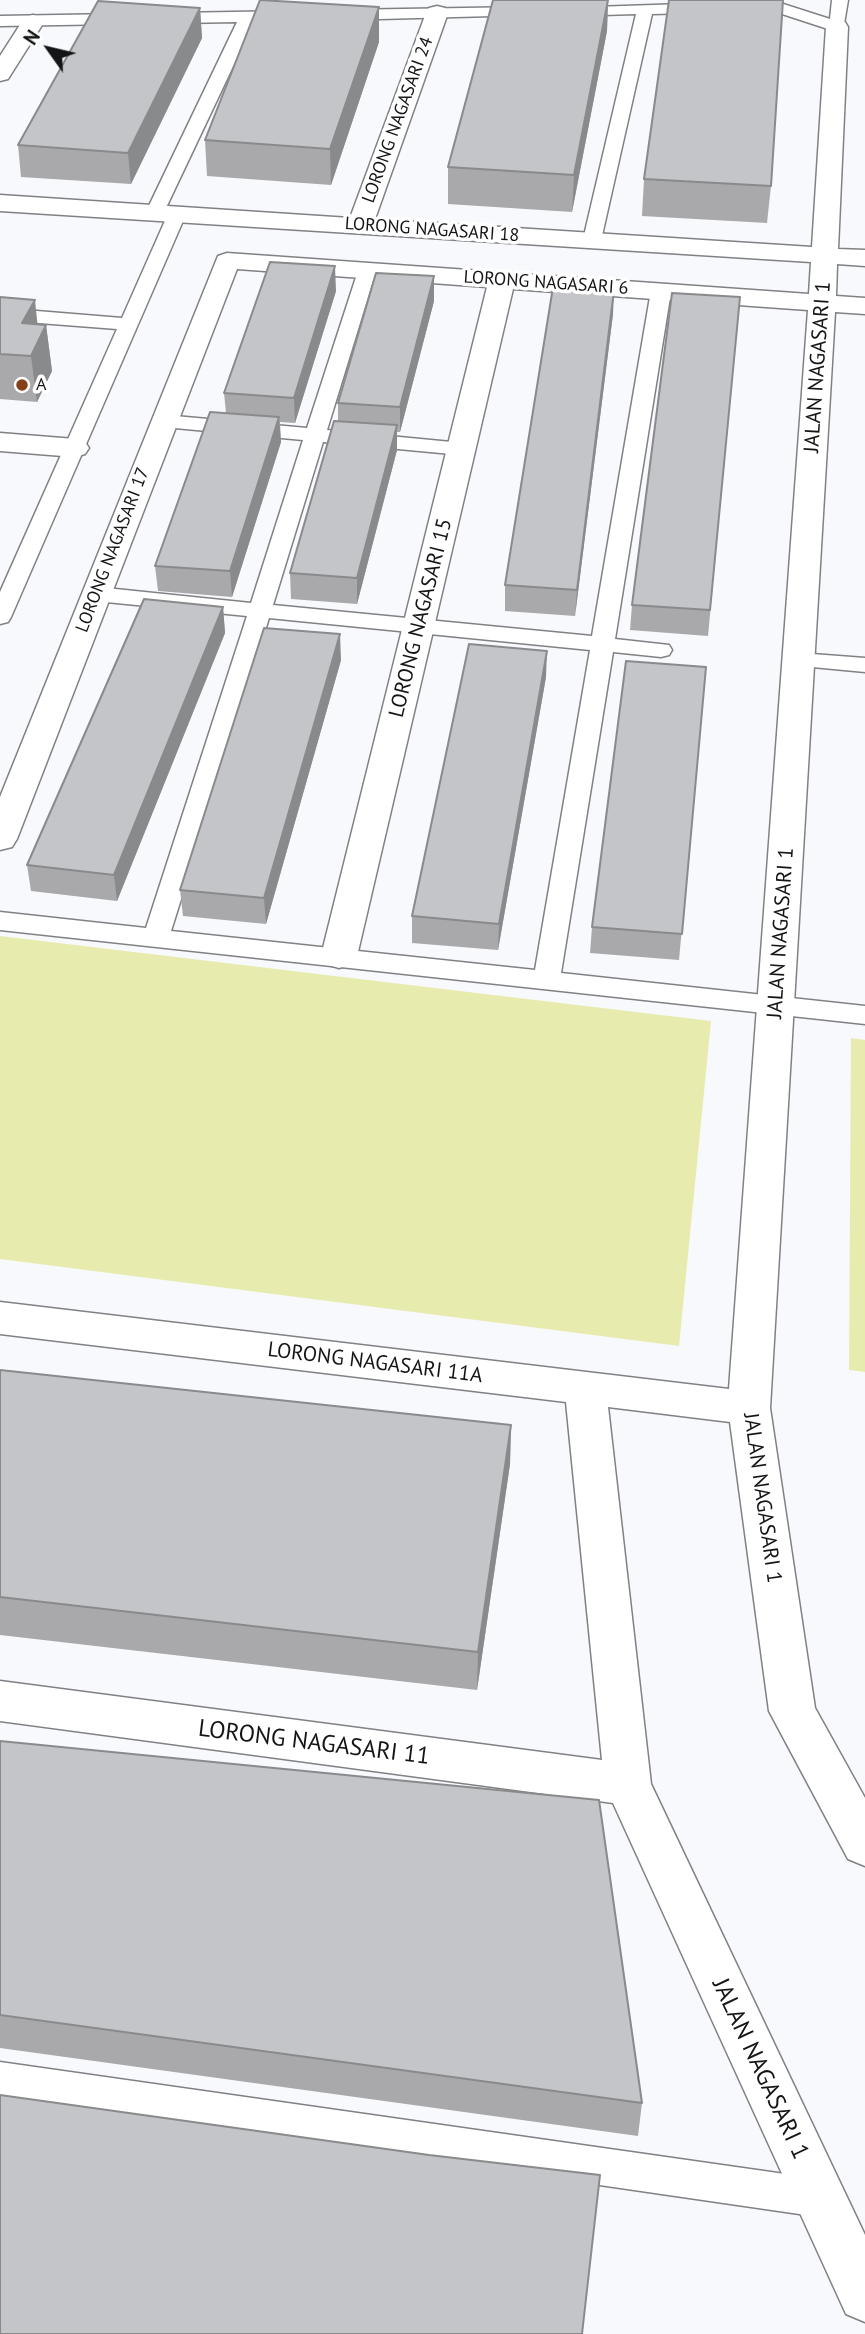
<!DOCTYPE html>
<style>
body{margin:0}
#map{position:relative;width:865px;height:2334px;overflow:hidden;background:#f8f9fc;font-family:"PT Sans",sans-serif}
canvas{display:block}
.north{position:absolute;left:14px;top:14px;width:70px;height:70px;-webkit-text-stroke:5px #fff;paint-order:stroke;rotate:304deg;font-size:19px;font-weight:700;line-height:28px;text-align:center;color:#141516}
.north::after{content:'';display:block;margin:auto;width:24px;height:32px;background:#141516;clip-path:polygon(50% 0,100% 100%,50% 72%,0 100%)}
</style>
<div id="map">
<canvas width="865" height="2334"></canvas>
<div class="north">N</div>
</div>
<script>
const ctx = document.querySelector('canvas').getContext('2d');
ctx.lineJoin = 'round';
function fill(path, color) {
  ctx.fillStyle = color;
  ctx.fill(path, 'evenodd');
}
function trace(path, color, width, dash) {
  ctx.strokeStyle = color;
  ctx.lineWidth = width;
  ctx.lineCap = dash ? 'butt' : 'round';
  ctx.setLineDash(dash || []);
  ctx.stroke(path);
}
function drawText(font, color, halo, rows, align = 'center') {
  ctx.font = font + ' "PT Sans",sans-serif';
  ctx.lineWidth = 7;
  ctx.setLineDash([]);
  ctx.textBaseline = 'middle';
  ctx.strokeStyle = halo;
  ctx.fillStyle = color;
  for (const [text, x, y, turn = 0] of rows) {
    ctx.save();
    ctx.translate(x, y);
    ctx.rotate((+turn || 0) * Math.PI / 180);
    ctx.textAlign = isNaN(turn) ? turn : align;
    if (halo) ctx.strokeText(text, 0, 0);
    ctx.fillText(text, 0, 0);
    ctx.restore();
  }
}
fill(new Path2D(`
 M 0,936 L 711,1021 L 679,1346 L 0,1259 Z
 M 851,1038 L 865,1040 L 865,1372 L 849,1370 Z`), '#e8ebae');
const lane = new Path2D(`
 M 832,0 L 848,0 L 843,30 L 831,30 L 773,11 L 652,14 L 601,240 L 599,244 L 585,244 L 583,240 L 636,14 L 569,16 L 561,11 L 563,8 L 774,1 L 830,19 Z
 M 525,7 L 533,12 L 531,15 L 342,20 L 334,15 L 342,10 Z
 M 291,11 L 297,13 L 299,16 L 297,19 L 254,22 L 164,212 L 155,218 L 146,212 L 237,22 L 0,26 L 0,16 Z
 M 177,208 L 186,214 L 11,617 L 8,622 L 0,624 L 0,592 L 117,329 L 0,320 L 0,308 L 122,318 L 168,214 Z
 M 367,265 L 376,271 L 327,430 L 462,443 L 469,445 L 472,449 L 469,453 L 462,455 L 323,442 L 273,605 L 592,636 L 651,291 L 661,285 L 668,287 L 671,291 L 615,639 L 669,645 L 672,650 L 669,655 L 661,657 L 613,652 L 561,973 L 865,1006 L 865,1024 L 0,930 L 0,912 L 146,928 L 247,616 L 96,601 L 88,599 L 85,594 L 88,589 L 96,587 L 251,603 L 303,440 L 164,427 L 157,425 L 154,421 L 157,417 L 164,415 L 307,428 L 358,271 ZM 269,618 L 590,650 L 535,970 L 171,931 Z
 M 799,653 L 865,658 L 865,672 L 791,665 L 788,660 L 791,655 Z
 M 0,2062 L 820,2179 L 834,2184 L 839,2198 L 834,2212 L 820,2217 L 0,2098 Z`);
const street = new Path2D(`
 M 437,6 L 445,8 L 448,13 L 375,219 L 812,247 L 826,27 L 829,22 L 845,22 L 848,27 L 838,249 L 865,250 L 865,266 L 837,264 L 836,296 L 865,298 L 865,314 L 835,312 L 770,1408 L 815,1708 L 865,1798 L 865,1866 L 848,1859 L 769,1711 L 730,1422 L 608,1407 L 651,1784 L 865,2235 L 865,2322 L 846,2314 L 613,1803 L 0,1721 L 0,1681 L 602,1760 L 566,1402 L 0,1334 L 0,1302 L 729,1389 L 808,310 L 513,289 L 357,956 L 352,964 L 339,968 L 326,964 L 321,956 L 487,287 L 237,269 L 17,839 L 12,847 L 0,850 L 0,797 L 218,256 L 227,253 L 809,294 L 811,262 L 0,211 L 0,195 L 350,218 L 426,13 L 429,8 Z
 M 33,15 L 41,17 L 44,22 L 8,79 L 0,81 L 0,56 L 25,17 Z
 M 0,433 L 75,439 L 85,442 L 89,448 L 85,454 L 75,457 L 0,451 Z`);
trace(lane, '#808184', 3);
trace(street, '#808184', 3);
fill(lane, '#fff');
fill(street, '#fff');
fill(new Path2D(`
 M 493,0 L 608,0 L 607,31 L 572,212 L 448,204 L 448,167 Z
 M 200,8 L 202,38 L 131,184 L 21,177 L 18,145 Z
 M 379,42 L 331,185 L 207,176 L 205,140 Z
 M 644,179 L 771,186 L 767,223 L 642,216 Z
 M 434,276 L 434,301 L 400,432 L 397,432 L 397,450 L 357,604 L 291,599 L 290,573 L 338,421 L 338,403 Z
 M 336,291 L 295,423 L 280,422 L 281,442 L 232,597 L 158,591 L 155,566 L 226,413 L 224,393 Z
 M 0,297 L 38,325 L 46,325 L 52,371 L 37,402 L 0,399 Z
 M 740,297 L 708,636 L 630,630 L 632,605 Z
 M 613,314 L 575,616 L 505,611 L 505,585 Z
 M 223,607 L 225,633 L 117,901 L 31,891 L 27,865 Z
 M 341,660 L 266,924 L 183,916 L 180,890 Z
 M 706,667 L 679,960 L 590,953 L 592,927 Z
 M 546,677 L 498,950 L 412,943 L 412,916 Z
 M 0,1370 L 511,1425 L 510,1464 L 477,1690 L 0,1635 Z
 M 0,1741 L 642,2103 L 638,2136 L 0,2048 Z`), '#a9a9ac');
fill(new Path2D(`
 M 608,0 L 607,31 L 572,212 L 574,175 Z
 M 379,7 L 379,42 L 331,185 L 330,149 Z
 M 200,8 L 202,38 L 131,184 L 128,153 Z
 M 335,266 L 336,291 L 295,423 L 294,398 Z
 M 434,276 L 434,301 L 400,432 L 400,407 Z
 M 614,290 L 613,314 L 575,616 L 577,590 Z
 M 35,300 L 39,339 L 46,325 L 52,371 L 37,402 L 31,356 L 22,323 Z
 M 279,417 L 281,442 L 232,597 L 230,571 Z
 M 397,425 L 397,450 L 357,604 L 357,578 Z
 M 223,607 L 225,633 L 117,901 L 114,875 Z
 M 340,634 L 341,660 L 266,924 L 264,898 Z
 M 547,651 L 546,677 L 498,950 L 499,924 Z
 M 511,1425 L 510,1464 L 477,1690 L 478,1652 Z`), '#898a8c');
const building = new Path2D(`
 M 260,0 L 379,7 L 330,149 L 205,140 Z
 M 493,0 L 608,0 L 574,175 L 448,167 Z
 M 669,0 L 783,0 L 771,186 L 644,179 Z
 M 98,1 L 200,8 L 128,153 L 18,145 Z
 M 270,262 L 335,266 L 294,398 L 224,393 Z
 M 376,273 L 434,276 L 400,407 L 338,403 Z
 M 553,287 L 614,290 L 577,590 L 505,585 Z
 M 672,293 L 740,297 L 710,610 L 632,605 Z
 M 0,297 L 35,300 L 22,323 L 46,325 L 31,356 L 0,354 Z
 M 210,412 L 279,417 L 230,571 L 155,566 Z
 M 334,421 L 397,425 L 357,578 L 290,573 Z
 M 144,599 L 223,607 L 114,875 L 27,865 Z
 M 264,628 L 340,634 L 264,898 L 180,890 Z
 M 469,644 L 547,651 L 499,924 L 412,916 Z
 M 626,661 L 706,667 L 682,934 L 592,927 Z
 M 0,1370 L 511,1425 L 478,1652 L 0,1597 Z
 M 0,1741 L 599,1800 L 642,2103 L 0,2015 Z
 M 0,2095 L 429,2155 L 600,2175 L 582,2334 L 0,2334 Z`);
fill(building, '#c4c5c8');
trace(building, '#898a8c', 2);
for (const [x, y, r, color] of [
 [22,385,7,"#854018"]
]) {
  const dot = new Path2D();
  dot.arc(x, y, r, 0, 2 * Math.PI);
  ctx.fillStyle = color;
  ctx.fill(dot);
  trace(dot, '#fff', 2.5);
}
drawText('18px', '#141516', '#fff', [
 ["LORONG NAGASARI 24",398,120,-70],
 ["LORONG NAGASARI 18",432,230,4],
 ["LORONG NAGASARI 6",546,283,4],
 ["LORONG NAGASARI 17",113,550,-69]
]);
drawText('18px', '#141516', '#fff', [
 ["A",36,385]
], 'left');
drawText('21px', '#141516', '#fff', [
 ["JALAN NAGASARI 1",818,367,-86],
 ["LORONG NAGASARI 15",421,618,-76],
 ["JALAN NAGASARI 1",781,933,-86],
 ["LORONG NAGASARI 11A",375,1363,7],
 ["JALAN NAGASARI 1",762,1498,82]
]);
drawText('24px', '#141516', '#fff', [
 ["LORONG NAGASARI 11",314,1743,7],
 ["JALAN NAGASARI 1",760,2069,65]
]);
</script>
